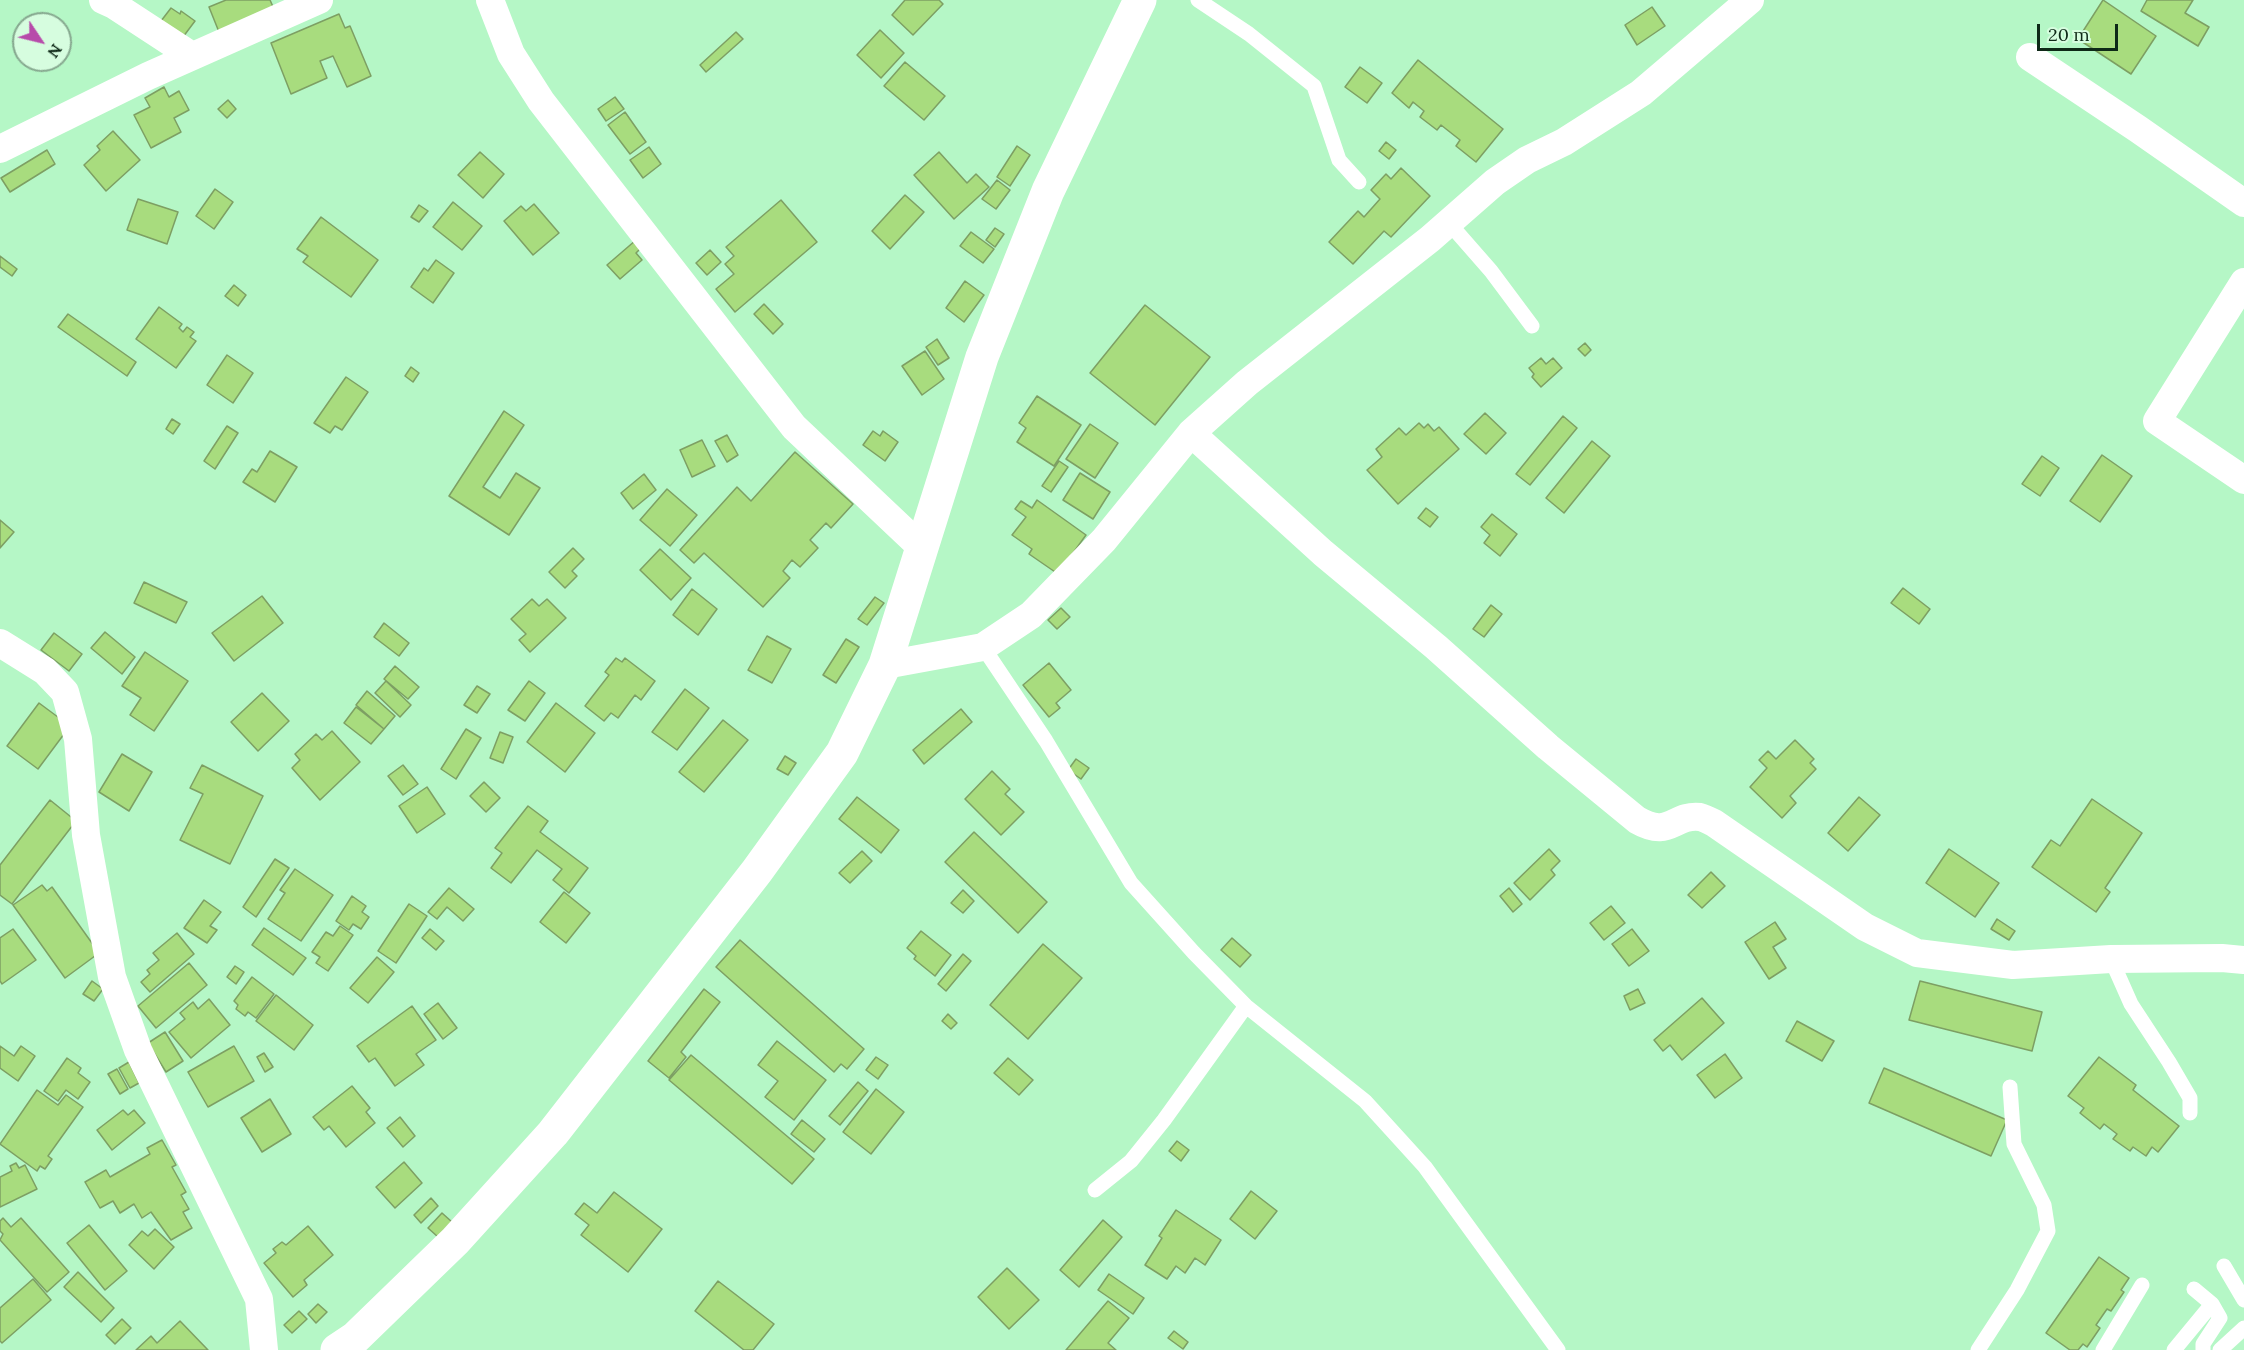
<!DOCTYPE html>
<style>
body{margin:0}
#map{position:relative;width:2244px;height:1350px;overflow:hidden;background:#b5f7c6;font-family:Lora,serif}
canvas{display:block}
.north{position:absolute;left:12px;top:12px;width:60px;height:60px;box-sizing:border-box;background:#d6fddf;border:2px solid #86a88f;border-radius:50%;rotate:125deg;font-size:16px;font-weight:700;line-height:24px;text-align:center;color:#0e2917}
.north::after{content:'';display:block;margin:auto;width:21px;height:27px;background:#b74baa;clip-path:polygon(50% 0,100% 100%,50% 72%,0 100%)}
.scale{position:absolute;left:2037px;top:24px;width:81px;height:27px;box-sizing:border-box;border:3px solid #0e2917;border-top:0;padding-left:8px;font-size:18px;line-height:21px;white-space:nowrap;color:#0e2917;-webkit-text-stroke:4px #d6fddf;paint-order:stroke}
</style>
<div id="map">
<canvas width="2244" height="1350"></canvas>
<div class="north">N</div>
<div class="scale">20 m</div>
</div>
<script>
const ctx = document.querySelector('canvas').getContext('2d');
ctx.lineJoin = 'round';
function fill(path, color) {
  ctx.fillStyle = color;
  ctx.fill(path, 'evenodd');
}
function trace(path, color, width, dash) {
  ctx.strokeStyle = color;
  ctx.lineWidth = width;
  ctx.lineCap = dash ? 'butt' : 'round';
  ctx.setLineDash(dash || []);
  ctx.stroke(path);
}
const building = new Path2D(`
 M 226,0 L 270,0 L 274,9 L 219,32 L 209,7 Z
 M 905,0 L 939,0 L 943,4 L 913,35 L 892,15 Z
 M 2103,0 L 2156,36 L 2131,74 L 2078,39 Z
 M 2147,0 L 2193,0 L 2185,13 L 2209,27 L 2198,46 L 2141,11 Z
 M 1652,7 L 1665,26 L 1637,45 L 1625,25 Z
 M 171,8 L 180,14 L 181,11 L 195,21 L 183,37 L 161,21 Z
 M 339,14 L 345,28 L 350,26 L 371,76 L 347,87 L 333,56 L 320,61 L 327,78 L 291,94 L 271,43 Z
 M 880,30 L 904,53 L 881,78 L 857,55 Z
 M 736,32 L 743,39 L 706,72 L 700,65 Z
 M 1418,60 L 1503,129 L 1476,162 L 1456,146 L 1460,140 L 1441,125 L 1437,130 L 1420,117 L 1424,111 L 1413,102 L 1409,108 L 1392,93 Z
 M 905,62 L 945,96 L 924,120 L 884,86 Z
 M 1360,67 L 1382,83 L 1367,103 L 1345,87 Z
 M 164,87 L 169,97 L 179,91 L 189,110 L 174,118 L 181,132 L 151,148 L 134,115 L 150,107 L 145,98 Z
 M 615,97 L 624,109 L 606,121 L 598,109 Z
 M 228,100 L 236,109 L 227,118 L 218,109 Z
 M 625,112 L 646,142 L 630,154 L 608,125 Z
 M 113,131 L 140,160 L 106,191 L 84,165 L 100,150 L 97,146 Z
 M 1386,142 L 1396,150 L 1389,159 L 1379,151 Z
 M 1017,146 L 1030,155 L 1010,186 L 997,177 Z
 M 649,147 L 661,164 L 643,178 L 630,160 Z
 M 47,150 L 55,164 L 10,192 L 1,178 Z
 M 480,152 L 504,174 L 483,198 L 458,175 Z
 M 939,152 L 967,183 L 976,174 L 989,187 L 954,219 L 914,175 Z
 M 1401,168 L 1430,196 L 1391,237 L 1384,231 L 1353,264 L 1329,242 L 1358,211 L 1364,217 L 1380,199 L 1371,190 L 1386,174 L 1391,179 Z
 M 997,180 L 1010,190 L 996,209 L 982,199 Z
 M 215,189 L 233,202 L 214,229 L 196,216 Z
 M 905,195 L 924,212 L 890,249 L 872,231 Z
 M 138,199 L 178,212 L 167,244 L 127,230 Z
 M 781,200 L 817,242 L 735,312 L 716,289 L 734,274 L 725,264 L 734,256 L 726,247 Z
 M 453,202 L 482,226 L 462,250 L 433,227 Z
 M 534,204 L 559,233 L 533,255 L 504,221 L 521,206 L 526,211 Z
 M 419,205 L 428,211 L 419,222 L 411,217 Z
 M 321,217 L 378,260 L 351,297 L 303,262 L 308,256 L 297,249 Z
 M 995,228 L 1004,234 L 995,247 L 986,240 Z
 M 971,232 L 994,249 L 983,263 L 960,246 Z
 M 636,240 L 642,247 L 636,253 L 642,260 L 620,279 L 607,265 Z
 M 710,250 L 721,262 L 707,275 L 696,263 Z
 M 0,256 L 17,269 L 12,276 L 0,267 Z
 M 436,260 L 454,273 L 433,303 L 411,287 L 424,268 L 428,271 Z
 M 965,281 L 984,295 L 964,322 L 946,308 Z
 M 234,285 L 246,295 L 238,306 L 225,296 Z
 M 764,304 L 783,324 L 773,334 L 754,314 Z
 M 1145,305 L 1210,357 L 1155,425 L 1090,373 Z
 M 159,307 L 182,324 L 179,328 L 183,332 L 187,327 L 194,332 L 190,337 L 196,341 L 176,368 L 136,339 Z
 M 68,314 L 136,362 L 127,376 L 58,327 Z
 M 937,339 L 949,358 L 938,365 L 926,347 Z
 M 1585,343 L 1591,350 L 1585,356 L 1578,349 Z
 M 925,351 L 944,379 L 922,395 L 902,366 Z
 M 227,355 L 253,373 L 233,403 L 207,385 Z
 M 1541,358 L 1546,364 L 1553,358 L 1562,368 L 1541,387 L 1532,377 L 1534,374 L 1529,368 Z
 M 411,367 L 419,373 L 413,382 L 405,376 Z
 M 346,377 L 368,392 L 342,430 L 335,426 L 330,433 L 314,423 Z
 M 1037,396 L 1081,425 L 1054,466 L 1017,442 L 1026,428 L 1019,423 Z
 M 504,411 L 524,425 L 483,487 L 500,498 L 516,473 L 540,488 L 509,535 L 449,496 Z
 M 1485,413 L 1506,433 L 1486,454 L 1464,434 Z
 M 1563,416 L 1577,428 L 1530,485 L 1516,474 Z
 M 172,419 L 180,424 L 173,434 L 166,429 Z
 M 1419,423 L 1424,428 L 1428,424 L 1434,431 L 1439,427 L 1459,449 L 1398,504 L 1367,470 L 1382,457 L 1376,449 L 1399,428 L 1406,435 Z
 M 1090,424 L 1118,443 L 1095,478 L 1066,459 Z
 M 227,426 L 238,433 L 215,469 L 204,461 Z
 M 873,431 L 880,436 L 883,431 L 898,442 L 885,461 L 863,445 Z
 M 727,435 L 738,455 L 727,462 L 715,441 Z
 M 702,440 L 715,466 L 692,477 L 680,450 Z
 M 1592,441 L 1610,456 L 1564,513 L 1546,498 Z
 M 270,451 L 297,467 L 275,502 L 243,482 L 252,469 L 257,472 Z
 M 795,452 L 853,504 L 831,528 L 826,523 L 810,540 L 818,548 L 800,567 L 792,560 L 783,571 L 790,578 L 763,607 L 704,553 L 694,563 L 680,550 L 737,487 L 751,501 Z
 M 2102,455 L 2132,476 L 2100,522 L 2070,501 Z
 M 2042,456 L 2059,468 L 2040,496 L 2022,484 Z
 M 1059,461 L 1068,467 L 1051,492 L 1042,486 Z
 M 1080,473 L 1110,492 L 1093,519 L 1063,500 Z
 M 644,474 L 656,490 L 633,509 L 621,493 Z
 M 667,489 L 697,515 L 670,546 L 640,520 Z
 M 1037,500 L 1086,535 L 1058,574 L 1029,554 L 1032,549 L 1012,535 L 1026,517 L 1015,509 L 1021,501 L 1032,508 Z
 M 1426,508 L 1438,517 L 1430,527 L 1418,518 Z
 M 1492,514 L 1517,534 L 1500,556 L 1484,543 L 1490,535 L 1481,527 Z
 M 0,520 L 14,532 L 0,548 Z
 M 573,548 L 584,559 L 572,571 L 577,576 L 565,588 L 549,572 Z
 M 660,549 L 691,578 L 671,600 L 640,570 Z
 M 144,582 L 187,602 L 176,623 L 134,603 Z
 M 1903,588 L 1930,609 L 1919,624 L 1891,603 Z
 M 692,589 L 717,609 L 698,635 L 673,615 Z
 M 262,596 L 283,623 L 234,661 L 212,633 Z
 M 875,597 L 884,603 L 867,625 L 858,619 Z
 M 532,599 L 539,606 L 547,599 L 566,618 L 530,652 L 519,640 L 526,634 L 511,619 Z
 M 1491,605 L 1502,614 L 1484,637 L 1473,629 Z
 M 1061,608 L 1070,617 L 1057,629 L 1048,620 Z
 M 384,623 L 409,643 L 399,656 L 374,637 Z
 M 105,632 L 135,657 L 122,674 L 91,648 Z
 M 54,633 L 82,654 L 69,671 L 41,650 Z
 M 767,636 L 791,649 L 772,683 L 748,670 Z
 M 846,639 L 859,647 L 836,683 L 823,675 Z
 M 145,652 L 188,681 L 154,731 L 130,715 L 141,698 L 122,686 Z
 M 616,658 L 622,662 L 625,658 L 655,681 L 641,700 L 635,695 L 618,718 L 611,713 L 604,721 L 585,706 L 609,675 L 605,672 Z
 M 1049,663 L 1071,690 L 1056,703 L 1060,708 L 1049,717 L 1023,685 Z
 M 395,666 L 419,687 L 408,699 L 384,679 Z
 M 386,681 L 411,705 L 400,717 L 375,693 Z
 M 529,681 L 545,693 L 525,721 L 508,710 Z
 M 477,686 L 490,694 L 477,713 L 464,705 Z
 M 685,689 L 709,708 L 677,750 L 652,732 Z
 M 367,691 L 395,716 L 384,729 L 356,705 Z
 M 262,693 L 289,721 L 258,751 L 231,722 Z
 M 39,703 L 70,726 L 38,769 L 7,746 Z
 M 556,703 L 595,733 L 565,772 L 527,742 Z
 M 356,707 L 384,729 L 371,744 L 344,723 Z
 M 961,709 L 972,722 L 924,764 L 913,750 Z
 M 723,720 L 748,740 L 704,792 L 679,772 Z
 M 466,729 L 481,738 L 456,779 L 441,769 Z
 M 332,731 L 360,762 L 320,800 L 292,768 L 300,760 L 295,754 L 316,734 L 322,740 Z
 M 500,732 L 513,737 L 503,763 L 490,758 Z
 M 1795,740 L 1814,759 L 1810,763 L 1816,769 L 1790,796 L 1796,803 L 1782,818 L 1750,787 L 1767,768 L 1759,760 L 1768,751 L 1776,759 Z
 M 122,754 L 152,772 L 129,811 L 99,792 Z
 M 785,756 L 796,763 L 788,775 L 777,769 Z
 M 1076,759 L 1089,768 L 1081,779 L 1068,770 Z
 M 202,765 L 263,796 L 230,864 L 180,840 L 203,794 L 190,788 Z
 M 403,765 L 418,784 L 403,795 L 388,776 Z
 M 992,771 L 1010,789 L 1005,794 L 1024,812 L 1001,835 L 965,799 Z
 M 484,782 L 500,798 L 486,812 L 470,796 Z
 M 427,787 L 445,814 L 417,833 L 399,806 Z
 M 857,797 L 899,830 L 881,853 L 839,819 Z
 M 1859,797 L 1880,815 L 1848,851 L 1828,833 Z
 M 2092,799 L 2142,833 L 2105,888 L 2110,892 L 2096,912 L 2032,867 L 2051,840 L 2060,846 Z
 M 50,800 L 76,821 L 12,904 L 0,895 L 0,865 Z
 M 528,806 L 548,821 L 540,832 L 588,868 L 569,893 L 553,880 L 562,869 L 537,850 L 511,883 L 491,868 L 502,853 L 495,848 Z
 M 974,832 L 1047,902 L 1018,933 L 945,862 Z
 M 1549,849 L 1560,861 L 1551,870 L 1555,875 L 1530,900 L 1514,883 Z
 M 1949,849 L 1999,883 L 1975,917 L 1926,883 Z
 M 862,851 L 872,861 L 850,883 L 839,873 Z
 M 275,859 L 289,868 L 256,917 L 243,907 Z
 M 295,869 L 333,895 L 301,941 L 268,919 L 285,893 L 280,890 Z
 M 1711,872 L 1725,886 L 1702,908 L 1688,895 Z
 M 42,885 L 47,891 L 52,887 L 99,953 L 65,978 L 13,905 Z
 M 449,888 L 474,909 L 463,921 L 447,907 L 437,919 L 428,912 Z
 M 1509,888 L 1522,904 L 1513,912 L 1500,896 Z
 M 963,890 L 974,901 L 963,913 L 951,903 Z
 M 564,892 L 590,913 L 566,943 L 540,922 Z
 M 352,896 L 366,906 L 362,912 L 369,917 L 361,929 L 353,924 L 349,930 L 336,921 Z
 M 204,900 L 221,912 L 210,926 L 217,930 L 207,943 L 184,928 Z
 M 409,904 L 427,916 L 396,963 L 378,951 Z
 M 1611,906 L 1625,923 L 1604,940 L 1590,923 Z
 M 1997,919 L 2015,931 L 2009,940 L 1991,929 Z
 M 1775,922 L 1786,939 L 1773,947 L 1786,968 L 1769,979 L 1745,942 Z
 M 340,926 L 353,935 L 328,971 L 316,963 L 320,957 L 312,952 L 326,932 L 333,936 Z
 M 264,928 L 306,958 L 293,975 L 252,945 Z
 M 13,929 L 36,960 L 2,984 L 0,981 L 0,938 Z
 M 430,929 L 444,941 L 436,950 L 422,938 Z
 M 1632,929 L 1649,951 L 1629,966 L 1612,944 Z
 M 921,931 L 951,955 L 935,976 L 914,959 L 916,956 L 907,948 Z
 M 177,933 L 194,954 L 150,992 L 141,982 L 150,974 L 147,970 L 159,960 L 153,953 Z
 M 1232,938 L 1251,955 L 1240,967 L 1221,950 Z
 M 740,940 L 864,1049 L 847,1069 L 841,1064 L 834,1072 L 716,967 Z
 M 1043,944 L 1082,978 L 1028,1039 L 990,1005 Z
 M 963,954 L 971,961 L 946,991 L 938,984 Z
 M 377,957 L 394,972 L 368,1003 L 350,988 Z
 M 189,963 L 207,985 L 156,1028 L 138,1006 Z
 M 235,966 L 244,972 L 236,984 L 227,977 Z
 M 252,977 L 274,994 L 256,1018 L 248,1012 L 245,1016 L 236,1009 L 238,1005 L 234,1001 Z
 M 92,981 L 103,989 L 94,1001 L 83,994 Z
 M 1920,981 L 2042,1012 L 2032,1051 L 1909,1020 Z
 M 704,989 L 720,1002 L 681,1052 L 686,1057 L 669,1078 L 648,1061 Z
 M 1638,989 L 1645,1003 L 1630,1010 L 1624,996 Z
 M 276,995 L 313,1025 L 294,1050 L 256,1021 Z
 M 1702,998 L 1724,1023 L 1682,1060 L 1670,1045 L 1663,1051 L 1654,1040 Z
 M 209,999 L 230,1025 L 191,1058 L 169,1032 L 185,1019 L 180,1013 L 193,1002 L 198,1009 Z
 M 438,1003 L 457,1028 L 443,1039 L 424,1014 Z
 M 412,1006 L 436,1040 L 416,1054 L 424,1065 L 395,1086 L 375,1058 L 369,1062 L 357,1046 Z
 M 948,1014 L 957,1023 L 951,1029 L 942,1021 Z
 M 1797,1021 L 1834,1041 L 1822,1061 L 1786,1041 Z
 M 165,1032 L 183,1061 L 166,1072 L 148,1043 Z
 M 777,1041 L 826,1080 L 794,1120 L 765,1097 L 778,1081 L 758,1065 Z
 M 0,1046 L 14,1056 L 21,1046 L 35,1056 L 18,1081 L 0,1068 Z
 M 234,1046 L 254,1081 L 208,1107 L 188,1072 Z
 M 264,1053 L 273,1067 L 265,1072 L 257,1057 Z
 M 1725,1054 L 1742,1078 L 1715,1098 L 1697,1075 Z
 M 691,1055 L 814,1159 L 792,1184 L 669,1080 Z
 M 876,1057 L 888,1065 L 878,1079 L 866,1070 Z
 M 2099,1057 L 2136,1085 L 2133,1090 L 2179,1126 L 2158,1152 L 2152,1147 L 2146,1156 L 2133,1147 L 2130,1151 L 2113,1139 L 2117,1134 L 2104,1124 L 2100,1129 L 2080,1113 L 2084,1108 L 2068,1096 Z
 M 67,1058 L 81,1068 L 78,1073 L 90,1082 L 78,1099 L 66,1090 L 58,1101 L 44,1091 Z
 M 1008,1058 L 1033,1080 L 1019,1095 L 994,1073 Z
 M 129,1062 L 139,1083 L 130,1088 L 119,1068 Z
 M 1884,1068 L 2007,1120 L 1991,1156 L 1869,1103 Z
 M 117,1069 L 128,1089 L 120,1094 L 108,1074 Z
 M 858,1082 L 868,1091 L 840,1125 L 829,1116 Z
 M 352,1086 L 370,1108 L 366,1112 L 375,1123 L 346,1147 L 329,1126 L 324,1130 L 313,1117 Z
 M 876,1089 L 904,1112 L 871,1154 L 843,1132 Z
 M 37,1090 L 58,1105 L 66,1095 L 83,1107 L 48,1156 L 52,1159 L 45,1169 L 40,1166 L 37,1171 L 0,1144 Z
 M 270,1099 L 291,1134 L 262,1152 L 241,1118 Z
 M 123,1110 L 128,1115 L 134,1110 L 145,1123 L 112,1150 L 97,1130 Z
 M 400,1117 L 415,1136 L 403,1147 L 387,1128 Z
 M 802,1120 L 825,1139 L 814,1152 L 791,1134 Z
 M 162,1140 L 176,1165 L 172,1167 L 186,1192 L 181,1195 L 189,1209 L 183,1212 L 192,1228 L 171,1240 L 151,1212 L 142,1218 L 134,1204 L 120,1213 L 113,1201 L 100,1208 L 85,1182 L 106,1170 L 110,1177 L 150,1154 L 147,1148 Z
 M 1177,1141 L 1189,1150 L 1181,1161 L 1169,1151 Z
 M 404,1162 L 422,1183 L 395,1208 L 376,1187 Z
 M 16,1163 L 19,1168 L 25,1165 L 37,1189 L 0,1207 L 0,1177 L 12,1171 L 10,1166 Z
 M 1251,1191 L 1277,1211 L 1255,1239 L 1230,1219 Z
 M 614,1192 L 662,1229 L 628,1272 L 581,1235 L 589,1225 L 575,1214 L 584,1203 L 597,1213 Z
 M 431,1198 L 438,1206 L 421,1223 L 414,1215 Z
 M 1176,1210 L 1221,1240 L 1205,1265 L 1195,1258 L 1185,1273 L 1176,1266 L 1167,1279 L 1145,1265 L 1162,1238 L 1159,1236 Z
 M 442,1213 L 452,1222 L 438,1237 L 428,1228 Z
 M 3,1218 L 11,1227 L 21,1218 L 69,1272 L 47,1292 L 0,1240 L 3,1234 L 0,1231 L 0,1221 Z
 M 1103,1220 L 1122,1237 L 1079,1287 L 1060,1270 Z
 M 89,1225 L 127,1271 L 105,1290 L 67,1243 Z
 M 308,1226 L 333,1255 L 304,1280 L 307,1285 L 293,1297 L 264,1263 L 276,1253 L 273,1249 L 282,1242 L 286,1245 Z
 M 155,1229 L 174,1247 L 154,1269 L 129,1245 L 142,1231 L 148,1236 Z
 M 2099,1257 L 2129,1278 L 2121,1290 L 2124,1292 L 2111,1311 L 2107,1309 L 2096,1325 L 2100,1328 L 2087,1347 L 2083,1344 L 2078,1350 L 2070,1350 L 2046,1333 Z
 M 1007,1268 L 1039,1300 L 1009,1329 L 978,1297 Z
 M 78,1272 L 114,1308 L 101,1322 L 64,1287 Z
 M 1109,1274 L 1144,1298 L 1133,1314 L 1098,1290 Z
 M 33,1279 L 51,1300 L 2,1343 L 0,1341 L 0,1308 Z
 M 718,1281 L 774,1324 L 753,1350 L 744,1350 L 695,1311 Z
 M 1108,1301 L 1129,1318 L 1108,1343 L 1116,1350 L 1066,1350 Z
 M 318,1304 L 327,1312 L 316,1323 L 308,1314 Z
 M 299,1311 L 307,1319 L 292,1333 L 284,1325 Z
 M 122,1319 L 131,1328 L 115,1344 L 106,1335 Z
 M 180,1321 L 208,1350 L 136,1350 L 151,1336 L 157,1343 Z
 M 1174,1331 L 1188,1342 L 1183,1349 L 1168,1338 Z`);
fill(building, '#a8dc7e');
trace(building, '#7d9f63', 1.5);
trace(new Path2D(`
 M 1198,0 L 1249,34 L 1314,86 L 1339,160 L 1359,182
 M 1449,223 L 1491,271 L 1532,326
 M 983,647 L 1046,741 L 1131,883 L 1194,953 L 1246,1006 L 1365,1101 L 1425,1167 L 1558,1350
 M 2111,959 L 2131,1004 L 2169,1062 L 2190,1098 L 2190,1113
 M 1095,1190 L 1131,1161 L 1164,1120 L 1246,1006
 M 2224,1266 L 2244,1300
 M 2194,1289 L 2212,1304 L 2220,1318 L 2203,1344 L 2203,1350
 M 1978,1350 L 2017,1290 L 2048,1231 L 2044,1205 L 2014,1144 L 2010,1087
 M 2103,1350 L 2142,1285
 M 2174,1350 L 2212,1304
 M 2220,1350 L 2244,1328`), '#fff', 15);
trace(new Path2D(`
 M 103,0 L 114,5 L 192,56
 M 490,0 L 511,54 L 541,101 L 794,427 L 921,547
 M 2030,57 L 2138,129 L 2244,203
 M 0,149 L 148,76 L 319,0
 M 2244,282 L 2157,421 L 2244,480
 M 1191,433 L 1323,553 L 1436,647 L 1548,747 L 1637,820 C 1670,839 1673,814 1700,817 C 1704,818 1710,821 1714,823 L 1865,927 L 1917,953 L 2013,965 L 2111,959 L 2222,958 L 2244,960
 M 0,643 L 45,671 L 65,692 L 78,739 L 86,835 L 112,977 L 138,1050 L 259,1299 L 264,1350
 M 885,665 L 983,647 L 1031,615 L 1104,540 L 1191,433 L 1247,383 L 1430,239 L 1495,182 L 1527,160 L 1564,142 L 1641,93 L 1750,0`), '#fff', 28);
trace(new Path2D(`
 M 337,1350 L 355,1338 L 455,1241 L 553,1133 L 757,871 L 842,753 L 885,665 L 982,357 L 1048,191 L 1140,0`), '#fff', 33);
</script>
